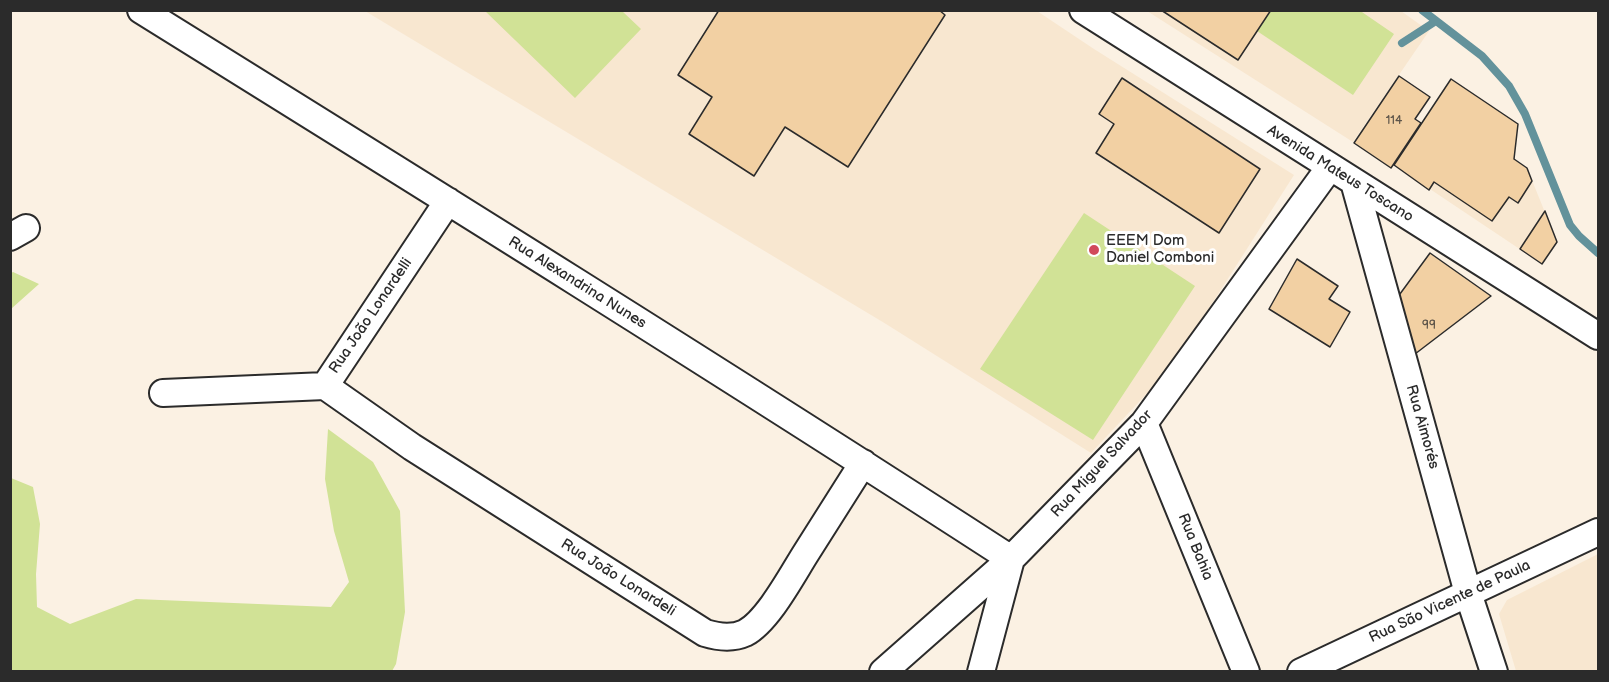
<!DOCTYPE html>
<meta charset="utf-8">
<style>
body{margin:0}
#map{position:relative;width:1609px;height:682px;overflow:hidden;background:#fbf1e3;font-family:"Balsamiq Sans",sans-serif}
canvas{display:block}
.frame{position:absolute;inset:0;border:12px solid #2b2b2b;pointer-events:none}
</style>
<div id="map">
<canvas width="1609" height="682"></canvas>
<div class="frame"></div>
</div>
<script>
const ctx = document.querySelector('canvas').getContext('2d');
ctx.lineJoin = 'round';
function fill(path, color) {
  ctx.fillStyle = color;
  ctx.fill(path, 'evenodd');
}
function trace(path, color, width, dash) {
  ctx.strokeStyle = color;
  ctx.lineWidth = width;
  ctx.lineCap = dash ? 'butt' : 'round';
  ctx.setLineDash(dash || []);
  ctx.stroke(path);
}
function drawText(font, color, halo, rows, align = 'center') {
  ctx.font = font + ' "Balsamiq Sans",sans-serif';
  ctx.lineWidth = 6;
  ctx.setLineDash([]);
  ctx.textBaseline = 'middle';
  ctx.strokeStyle = halo;
  ctx.fillStyle = color;
  for (const [text, x, y, turn = 0] of rows) {
    ctx.save();
    ctx.translate(x, y);
    ctx.rotate((+turn || 0) * Math.PI / 180);
    ctx.textAlign = isNaN(turn) ? turn : align;
    if (halo) ctx.strokeText(text, 0, 0);
    ctx.fillText(text, 0, 0);
    ctx.restore();
  }
}
fill(new Path2D(`
 M 365,11 L 1037,11 L 1094,49 L 1294,175 L 1171,368 L 1091,453 L 886,324 Z
 M 1147,11 L 1401,11 L 1429,31 L 1353,142 Z
 M 1451,79 L 1518,124 L 1514,159 L 1527,168 L 1557,242 L 1542,264 L 1394,165 Z
 M 1598,554 L 1598,671 L 1516,671 L 1499,614 L 1507,600 Z`), '#f8e7d0');
fill(new Path2D(`
 M 1359,10 L 1394,34 L 1353,95 L 1257,31 L 1271,11 Z
 M 485,11 L 622,11 L 641,29 L 575,98 Z
 M 1084,213 L 1195,286 L 1093,440 L 980,369 Z
 M 13,272 L 39,284 L 11,309 L 11,273 Z
 M 328,429 L 373,462 L 400,511 L 405,612 L 396,664 L 392,671 L 11,671 L 11,478 L 33,487 L 40,524 L 36,574 L 37,607 L 70,624 L 136,599 L 331,607 L 349,582 L 334,531 L 325,479 Z`), '#d1e296');
trace(new Path2D(`
 M 1422,10 L 1482,56 L 1509,86 L 1525,114 L 1570,225 L 1579,236 L 1598,253
 M 1402,43 L 1436,21`), '#63929b', 8);
const building = new Path2D(`
 M 719,10 L 939,10 L 945,15 L 848,167 L 785,127 L 754,176 L 689,134 L 712,97 L 678,75 Z
 M 1161,10 L 1271,10 L 1238,60 Z
 M 1399,76 L 1430,97 L 1415,119 L 1421,123 L 1391,168 L 1354,143 Z
 M 1122,78 L 1260,169 L 1219,233 L 1096,153 L 1114,124 L 1099,114 Z
 M 1451,79 L 1518,124 L 1514,159 L 1527,168 L 1532,181 L 1518,203 L 1509,197 L 1492,221 L 1434,182 L 1429,190 L 1394,165 Z
 M 1545,211 L 1557,242 L 1542,264 L 1520,249 Z
 M 1430,253 L 1491,296 L 1415,354 L 1397,298 Z
 M 1297,259 L 1338,286 L 1329,299 L 1350,312 L 1330,347 L 1269,309 Z`);
fill(building, '#f2d0a3');
trace(building, '#2b2b2b', 1.5);
const street = new Path2D(`
 M 141,10 C 432,191 724,373 1011,559 L 981,672
 M 1083,10 L 1598,336
 M 1354,182 L 1468,593 L 1494,672
 M 10,237 L 26,228
 M 325,386 L 412,447 L 705,633 C 718,637 732,639 745,633 C 768,621 792,575 806,553 C 825,523 844,493 863,463
 M 163,393 L 325,386 L 448,201
 M 1144,423 L 1246,672
 M 883,672 L 1011,559 L 1144,423 L 1330,167
 M 1301,672 L 1598,532`);
trace(street, '#2b2b2b', 30);
trace(street, '#fff', 26);
for (const [x, y, r, color] of [
 [1094,250,6,"#d1495b"]
]) {
  const dot = new Path2D();
  dot.arc(x, y, r, 0, 2 * Math.PI);
  ctx.fillStyle = color;
  ctx.fill(dot);
  trace(dot, '#fff', 2);
}
drawText('12px', '#5d5449', null, [
 ["114",1394,121],
 ["99",1429,326]
]);
drawText('15px', '#2b2b2b', '#fff', [
 ["Avenida Mateus Toscano",1340,174,32],
 ["Rua Alexandrina Nunes",577,283,32],
 ["Rua João Lonardelli",371,316,-56],
 ["Rua Aimorés",1422,427,74],
 ["Rua Miguel Salvador",1102,464,-47],
 ["Rua Bahia",1195,547,68],
 ["Rua João Lonardeli",618,578,32],
 ["Rua São Vicente de Paula",1450,602,-25]
]);
drawText('15px', '#2b2b2b', '#fff', [
 ["EEEM Dom",1106,241],
 ["Daniel Comboni",1106,258]
], 'left');
</script>
